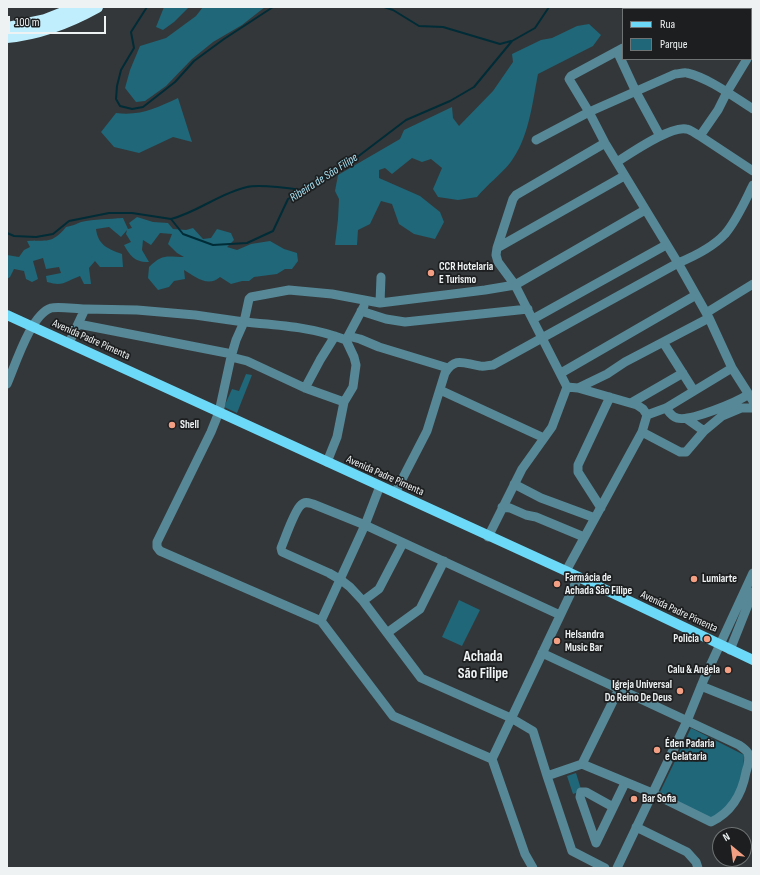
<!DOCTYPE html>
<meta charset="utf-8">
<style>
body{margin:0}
#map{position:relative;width:760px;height:875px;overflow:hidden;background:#333739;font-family:"Sofia Sans Condensed",sans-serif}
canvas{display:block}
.frame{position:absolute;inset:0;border:8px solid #eff2f3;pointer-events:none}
.legend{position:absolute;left:622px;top:8px;width:130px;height:52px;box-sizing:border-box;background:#1c1e1f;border:1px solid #707374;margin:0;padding:5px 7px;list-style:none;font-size:12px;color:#eff2f3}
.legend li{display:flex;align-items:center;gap:8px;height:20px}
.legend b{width:20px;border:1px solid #707374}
.north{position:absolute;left:712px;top:827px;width:40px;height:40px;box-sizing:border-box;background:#1c1e1f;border:1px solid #707374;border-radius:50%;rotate:331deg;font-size:11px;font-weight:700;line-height:16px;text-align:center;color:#eff2f3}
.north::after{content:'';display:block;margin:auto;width:14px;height:18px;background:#f39f84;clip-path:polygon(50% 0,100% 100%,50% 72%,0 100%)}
.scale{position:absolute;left:8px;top:16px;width:98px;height:18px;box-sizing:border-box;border:2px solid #eff2f3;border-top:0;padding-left:5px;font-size:12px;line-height:14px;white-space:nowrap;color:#eff2f3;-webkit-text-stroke:3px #1c1e1f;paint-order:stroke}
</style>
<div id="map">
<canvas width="760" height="875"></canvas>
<div class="frame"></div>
<ul class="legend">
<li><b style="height:5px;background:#6cd9f8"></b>Rua</li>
<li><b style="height:11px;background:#1f6779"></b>Parque</li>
</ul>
<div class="north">N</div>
<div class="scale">100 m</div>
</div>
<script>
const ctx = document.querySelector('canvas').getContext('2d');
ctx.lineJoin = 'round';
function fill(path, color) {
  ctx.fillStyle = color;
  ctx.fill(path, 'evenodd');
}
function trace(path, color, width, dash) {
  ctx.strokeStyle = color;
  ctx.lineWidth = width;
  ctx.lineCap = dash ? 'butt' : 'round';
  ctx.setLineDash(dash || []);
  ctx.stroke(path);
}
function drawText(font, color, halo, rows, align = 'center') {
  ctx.font = font + ' "Sofia Sans Condensed",sans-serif';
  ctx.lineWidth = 3.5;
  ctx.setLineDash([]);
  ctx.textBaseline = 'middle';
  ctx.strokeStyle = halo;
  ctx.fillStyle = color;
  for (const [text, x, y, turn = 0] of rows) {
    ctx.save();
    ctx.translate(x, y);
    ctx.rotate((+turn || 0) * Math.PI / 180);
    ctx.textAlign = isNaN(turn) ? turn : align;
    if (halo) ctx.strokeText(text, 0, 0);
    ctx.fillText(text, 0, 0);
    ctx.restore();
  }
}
fill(new Path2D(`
 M 164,7 L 189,7 L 174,22 L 163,30 L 156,27 Z
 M 203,7 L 265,7 L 242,25 L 213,42 L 192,59 L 166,86 L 145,101 L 136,102 L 125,88 L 130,70 L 140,46 L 166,38 L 196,16 Z
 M 589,24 L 601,35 L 593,46 L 538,74 C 532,105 529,138 510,163 C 501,174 487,185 477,197 L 458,200 L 438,197 L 433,189 L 442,168 L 431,159 L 422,162 L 412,158 L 392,174 L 385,168 L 379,170 L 379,178 L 420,196 L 440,212 L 444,222 L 435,239 L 414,234 L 399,224 L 392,204 L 381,201 L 370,224 L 358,230 L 357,245 L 335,245 L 338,219 L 339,199 L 335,191 L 338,175 L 400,139 L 404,130 L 452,107 L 453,118 L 459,126 L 493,91 L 513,62 L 512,54 L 541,40 L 552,38 L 577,26 Z
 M 178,98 L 192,142 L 173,137 L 139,153 L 114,147 L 101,132 L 116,113 C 141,116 156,108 178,98 Z
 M 137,217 L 153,222 L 168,223 L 173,229 L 186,230 L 193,228 L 203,239 L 211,238 L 217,229 L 231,233 L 234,240 L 227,247 L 237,250 L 251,244 L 270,241 L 284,249 L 297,253 L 298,261 L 292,269 L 285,269 L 277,274 L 254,277 L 249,281 L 242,281 L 231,284 L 220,277 C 208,288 194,276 184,270 L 185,279 L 174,281 L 169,287 L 158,290 L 148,278 L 149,267 C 163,253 167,257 184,257 L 177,253 L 168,244 L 172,234 L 160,233 L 151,245 L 143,240 L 142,250 L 149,262 C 136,263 130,256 124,245 L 131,242 L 126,234 L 127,230 L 121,237 L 109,227 L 96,229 C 98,245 108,249 122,254 L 123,267 L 100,267 L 95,261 L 89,268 L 91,284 L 84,284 L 80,276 C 66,281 64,287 47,282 L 46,276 L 61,273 L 59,267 L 46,269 L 43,258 L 33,261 L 38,279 L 32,282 L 26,279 L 24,271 L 14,269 L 10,277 L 7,279 L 7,255 L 19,257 L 24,250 L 30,247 L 27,241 C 47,240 52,244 66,227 C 72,226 76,224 81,222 C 94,219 110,219 123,218 L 128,229 L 132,228 L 129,223 Z
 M 246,374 L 252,375 L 237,413 L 224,407 L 232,389 L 239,391 Z
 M 459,600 L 480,610 L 462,646 L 442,637 Z
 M 691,728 L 744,755 L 743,776 L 731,805 L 711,820 L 659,794 Z
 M 576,773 L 581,789 L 579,792 L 573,794 L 567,776 Z`), '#1f6779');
trace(new Path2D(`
 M 147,7 L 131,32 L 134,48 L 121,70 L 117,86 L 116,99 L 120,106 L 132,109 L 143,107 L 175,82 L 194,61 L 224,39 L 273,7
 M 384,7 L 393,10 L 419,26 L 443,27 L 500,44 L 511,41
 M 171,219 C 198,212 220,193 247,187 C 260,184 288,188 302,190
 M 7,233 L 14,236 L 36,237 L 53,234 L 69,221 L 109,213 L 132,213 L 171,219 L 183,234 L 213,245 L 247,243 L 273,231 L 288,199 L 356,158 L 406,120 L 450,101 L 474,87 L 512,41 L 535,28 L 549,7`), '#002c37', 2);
trace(new Path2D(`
 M 623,48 L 571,76 L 569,79 L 589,112 L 605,143 L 678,263 L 709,318 L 732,368 L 753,401
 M 617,51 L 636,92 L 660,136
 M 747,59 L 727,92 L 718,110 L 700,136 L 753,171
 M 536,140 L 589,112 L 675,74 C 679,74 684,72 687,73 C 709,78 734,97 753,109
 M 617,162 C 631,153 670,126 686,129 C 690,129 696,134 700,136
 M 497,248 L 624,176
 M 380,303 L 381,277
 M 361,311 L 386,319 L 405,322 L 528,309
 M 706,313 L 753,284
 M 533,319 L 666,245
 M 78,324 L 232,354
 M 348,336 L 360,339 L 379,347 L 448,368
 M 346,340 L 364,306
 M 663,342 L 694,391
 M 69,343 L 85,309 L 137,310 L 195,315 L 244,322 L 249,299 L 251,297 L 289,290 L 332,294 L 380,303 L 485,290 L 515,285 L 645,210
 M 231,357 L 236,340 L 244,322 C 279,325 313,327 346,340 L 354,357 L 356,365 L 355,372 L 353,387 L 344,402 L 337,437 L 327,462
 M 561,373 L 696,295
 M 7,384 C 15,366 31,314 51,308 C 59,306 76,309 85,309
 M 305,388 L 320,360 L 335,336
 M 578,388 L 607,374 L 625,362 L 709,318
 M 440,390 L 544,438
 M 344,402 L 305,388 L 247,361 L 231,357 L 219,412 L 211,432 L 157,542 L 157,547 L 160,551 L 321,621 L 393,716 L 492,759
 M 631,403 L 683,373
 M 666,408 C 669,412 672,417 677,418 C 690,422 737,402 749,394
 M 647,415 L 666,408 L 732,368
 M 687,419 L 704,431
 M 642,432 L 680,452 L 686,452 L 704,431 L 722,416 L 741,408 L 753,408
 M 514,484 L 541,498 L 595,518
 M 395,493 L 427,431 L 445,373 C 456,356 464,364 480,366 C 484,367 489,365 493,365 L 678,263 C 695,256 713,247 725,234 C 737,220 745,201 753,185
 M 502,507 L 510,508 L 526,515 L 536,517 L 584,537
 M 601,508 L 578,472 L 578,465 L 610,397
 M 488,537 L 522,469 L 552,427 L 567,387 L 515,285 L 498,262 L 496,255 L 497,248 L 513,199 L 516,195 L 605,143
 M 566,571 L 642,432 L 647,415 L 643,409 L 637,405 L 578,388 L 567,387
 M 363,601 L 379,589 L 403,543
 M 560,615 L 365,525 L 313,504 C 309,503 305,501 301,505 C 294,511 285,539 281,548 L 282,552 L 329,573 L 341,580 L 350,587 L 363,601 L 421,678 L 511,718 L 533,731 L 547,776 L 572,851 L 605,868
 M 321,621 L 365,525 L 380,486
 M 387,633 L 420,609 L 444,561
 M 730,650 L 753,592
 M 542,653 L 739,745 C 742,747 746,750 748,753 C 750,759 748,766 746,772 C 742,794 732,812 711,822 L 652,793 L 582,764 L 547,776
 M 701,686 L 753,707
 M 582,764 L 619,689
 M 613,807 L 586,792 L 581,792 L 580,797 L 596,843 L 625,783
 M 636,827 L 687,852 L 696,862 L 698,868
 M 533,868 L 525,854 L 492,759 L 578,578
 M 617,868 L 687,721 L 704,679 L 753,573`), '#578897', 9);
trace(new Path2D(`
 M 7,315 L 566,571 L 753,660`), '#6cd9f8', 10);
trace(new Path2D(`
 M 7,28 L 45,20 L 78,7
 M 7,37 C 39,34 70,22 97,7`), '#c0eefc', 12);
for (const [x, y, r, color] of [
 [431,273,4,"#f39f84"],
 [172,425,4,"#f39f84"],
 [694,579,4,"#f39f84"],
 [557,584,4,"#f39f84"],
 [707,639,4,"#f39f84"],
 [557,641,4,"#f39f84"],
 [728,670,4,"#f39f84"],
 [680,691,4,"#f39f84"],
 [657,750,4,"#f39f84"],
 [634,799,4,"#f39f84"]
]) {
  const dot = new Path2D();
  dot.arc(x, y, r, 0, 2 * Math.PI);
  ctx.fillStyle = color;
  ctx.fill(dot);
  trace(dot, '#1c1e1f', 1.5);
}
drawText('bold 11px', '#eff2f3', '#1c1e1f', [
 ["CCR Hotelaria",439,267],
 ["E Turismo",439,280],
 ["Shell",180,425],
 ["Farmácia de",565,578],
 ["Achada São Filipe",565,591],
 ["Lumiarte",702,579],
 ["Helsandra",565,635],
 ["Music Bar",565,648],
 ["Policia",699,639,"right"],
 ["Calu & Angela",720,670,"right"],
 ["Igreja Universal",672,685,"right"],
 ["Do Reino De Deus",672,698,"right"],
 ["Éden Padaria",665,744],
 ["e Gelataria",665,757],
 ["Bar Sofia",642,799]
], 'left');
drawText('11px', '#eff2f3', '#1c1e1f', [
 ["Avenida Padre Pimenta",91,340,24],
 ["Avenida Padre Pimenta",385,476,24],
 ["Avenida Padre Pimenta",679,612,25]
]);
drawText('italic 12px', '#a7e0f2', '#1c1e1f', [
 ["Ribeira de São Filipe",324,178,-33]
]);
drawText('bold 15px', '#eff2f3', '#1c1e1f', [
 ["Achada",483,657],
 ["São Filipe",483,674]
]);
</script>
